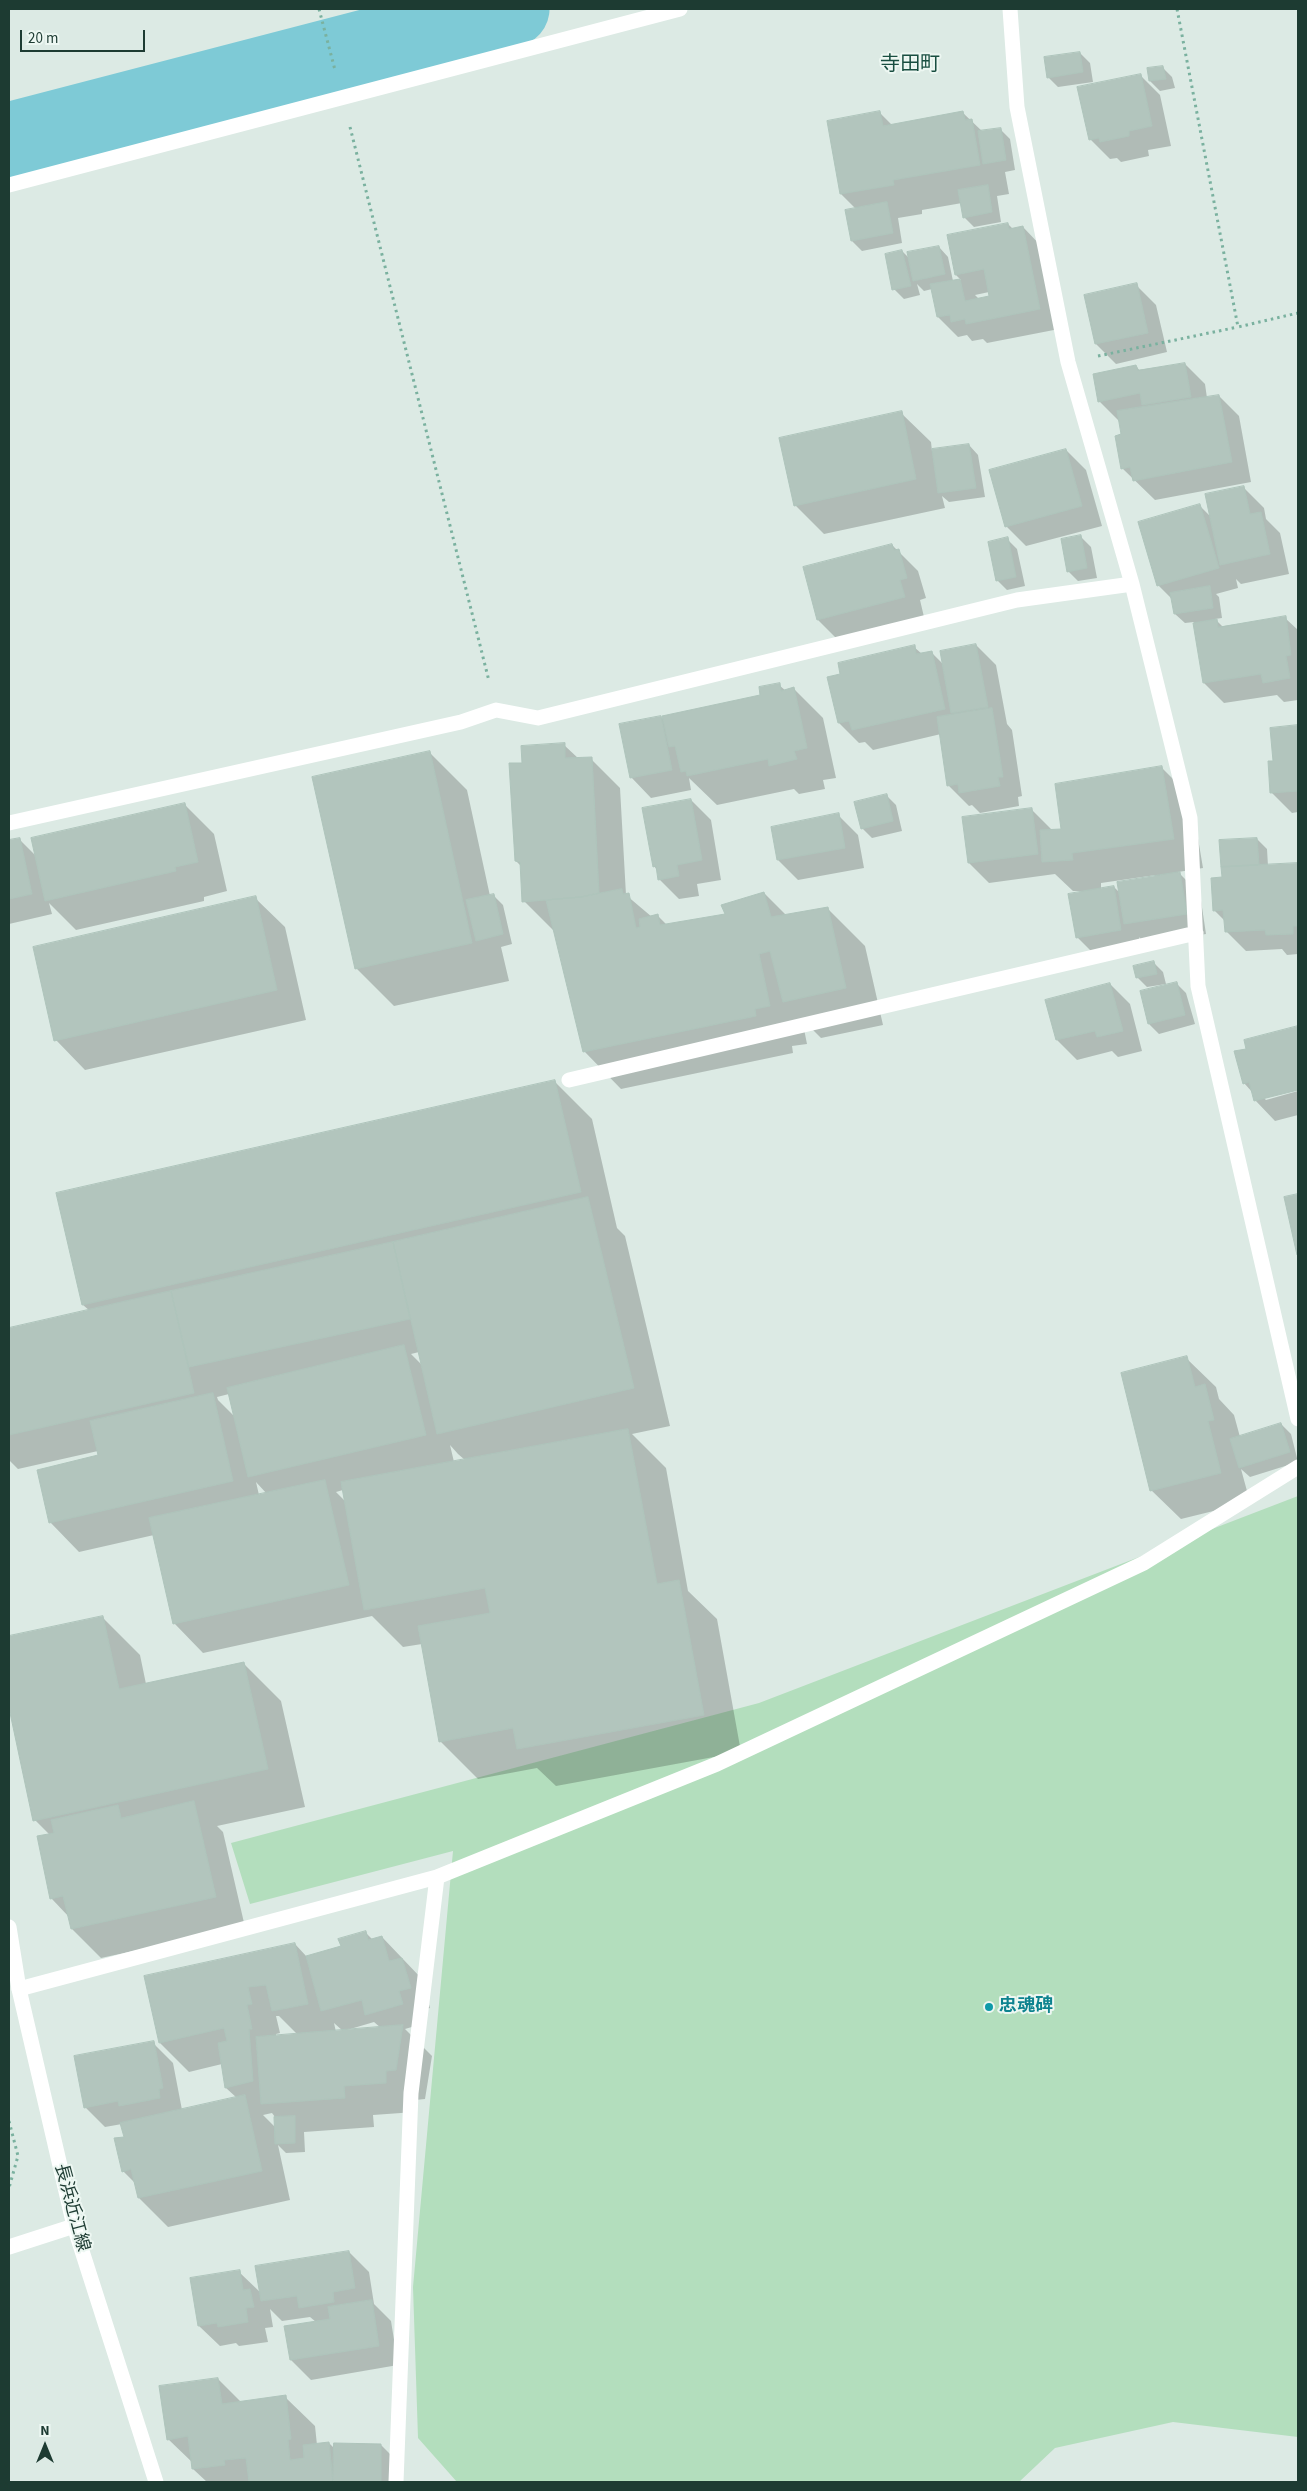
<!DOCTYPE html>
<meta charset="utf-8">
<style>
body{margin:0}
#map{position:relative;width:1307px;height:2491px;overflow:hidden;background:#dceae4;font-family:"Source Sans 3",sans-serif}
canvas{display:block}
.frame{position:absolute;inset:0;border:10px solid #1d3b32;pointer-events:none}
.north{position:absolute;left:20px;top:2421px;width:50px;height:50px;-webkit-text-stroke:4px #edf7f2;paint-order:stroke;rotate:0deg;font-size:14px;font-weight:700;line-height:20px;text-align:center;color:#1d3b32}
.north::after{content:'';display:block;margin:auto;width:18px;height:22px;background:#1d3b32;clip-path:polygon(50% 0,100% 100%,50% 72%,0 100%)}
.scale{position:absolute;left:20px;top:30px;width:125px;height:22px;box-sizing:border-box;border:2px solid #1d3b32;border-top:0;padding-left:6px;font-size:15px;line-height:18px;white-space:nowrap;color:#1d3b32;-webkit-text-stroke:4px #edf7f2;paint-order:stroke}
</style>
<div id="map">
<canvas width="1307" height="2491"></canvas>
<div class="frame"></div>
<div class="north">N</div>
<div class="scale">20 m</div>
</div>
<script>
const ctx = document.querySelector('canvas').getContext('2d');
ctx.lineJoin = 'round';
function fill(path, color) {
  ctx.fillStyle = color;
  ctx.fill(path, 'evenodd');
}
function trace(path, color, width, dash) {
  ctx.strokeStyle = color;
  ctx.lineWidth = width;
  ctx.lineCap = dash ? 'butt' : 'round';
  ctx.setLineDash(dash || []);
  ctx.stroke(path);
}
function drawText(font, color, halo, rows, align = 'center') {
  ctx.font = font + ' "Source Sans 3","Noto Sans JP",sans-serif';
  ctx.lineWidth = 4;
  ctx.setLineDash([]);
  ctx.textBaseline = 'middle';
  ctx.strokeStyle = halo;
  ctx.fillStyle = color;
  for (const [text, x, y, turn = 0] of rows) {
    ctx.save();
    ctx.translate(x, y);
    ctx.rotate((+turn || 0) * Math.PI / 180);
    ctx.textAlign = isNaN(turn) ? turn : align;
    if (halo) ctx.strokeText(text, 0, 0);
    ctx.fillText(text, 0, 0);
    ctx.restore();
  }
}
fill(new Path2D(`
 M 1298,1496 L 1298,2437 L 1173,2422 L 1055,2448 L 1019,2482 L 457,2482 L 418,2438 L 413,2287 L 453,1851 L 250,1904 L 231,1843 L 759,1703 Z`), '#b3debd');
fill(new Path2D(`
 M 1080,53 L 1090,63 L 1093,82 L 1058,87 L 1048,77 Z
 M 1162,67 L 1172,77 L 1175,88 L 1160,91 L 1150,81 L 1148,69 Z
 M 1140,75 L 1160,95 L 1171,146 L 1148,150 L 1149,156 L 1121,162 L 1117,158 L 1110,159 L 1090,139 Z
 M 880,113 L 892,125 L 963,113 L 983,132 L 1000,129 L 1010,139 L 1015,170 L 1005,172 L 1009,194 L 997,196 L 1001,222 L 974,227 L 964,217 L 962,203 L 922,210 L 922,214 L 898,218 L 902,243 L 862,251 L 852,241 L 856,209 L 841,194 Z
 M 1008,224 L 1013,229 L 1023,227 L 1043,248 L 1059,329 L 987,343 L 983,339 L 972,341 L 967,335 L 958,337 L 938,317 L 932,289 L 924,291 L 917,284 L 920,295 L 904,299 L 894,289 L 902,251 L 910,259 L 939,247 L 948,257 L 953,281 L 961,280 L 956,275 ZM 989,292 L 990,297 L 979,299 L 975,295 Z
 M 1136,285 L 1156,305 L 1167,352 L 1116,364 L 1096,344 Z
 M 1185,364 L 1205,384 L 1207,398 L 1219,396 L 1239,416 L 1251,482 L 1155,500 L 1122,468 L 1123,435 L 1119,421 L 1099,401 L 1136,366 L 1140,371 Z
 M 901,413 L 931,442 L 932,451 L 969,445 L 978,455 L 985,497 L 949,502 L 942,496 L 945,508 L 824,534 L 795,505 Z
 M 1066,450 L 1086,470 L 1102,526 L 1026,546 L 1006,526 Z
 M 1244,488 L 1264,508 L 1266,519 L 1280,533 L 1289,574 L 1241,584 L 1236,579 L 1238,588 L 1216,594 L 1219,597 L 1222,618 L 1215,619 L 1223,627 L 1285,618 L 1298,630 L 1298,700 L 1284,702 L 1277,695 L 1224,703 L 1204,683 L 1194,622 L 1185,623 L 1175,614 L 1172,599 L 1158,585 L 1200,506 L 1211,517 Z
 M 1081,537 L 1091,547 L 1097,578 L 1078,581 L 1068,571 Z
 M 1007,539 L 1017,549 L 1025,586 L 1007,590 L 997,580 Z
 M 892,545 L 918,571 L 926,598 L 920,600 L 924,617 L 838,640 L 818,620 L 804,568 Z
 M 976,645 L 996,665 L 1007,724 L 1012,730 L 1022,796 L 1018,797 L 1019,806 L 980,813 L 972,805 L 969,806 L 949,786 L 941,734 L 873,750 L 865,742 L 859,743 L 839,723 L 841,675 L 914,647 L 922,654 L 931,652 L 944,665 Z
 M 779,685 L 786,691 L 794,689 L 823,718 L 836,778 L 823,780 L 825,789 L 799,794 L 794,789 L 717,805 L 689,778 L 691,790 L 651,798 L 631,777 L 661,717 L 665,721 L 762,696 Z
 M 1298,726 L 1298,812 L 1292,813 L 1272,793 L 1275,762 L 1272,729 Z
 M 564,745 L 579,759 L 591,759 L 620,788 L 626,895 L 652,917 L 658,916 L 667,925 L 726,915 L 764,893 L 787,916 L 827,908 L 865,946 L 883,1025 L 821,1038 L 802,1019 L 807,1044 L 792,1046 L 793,1053 L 621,1089 L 584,1051 L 554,931 L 524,901 L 522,867 L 516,861 L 523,764 Z
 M 429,752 L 467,790 L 490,896 L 493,895 L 503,905 L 512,944 L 501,947 L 509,981 L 394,1006 L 356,968 Z
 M 1162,768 L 1191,797 L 1203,868 L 1178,872 L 1200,894 L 1206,934 L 1145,944 L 1139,937 L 1141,950 L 1097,957 L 1077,937 L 1081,891 L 1073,891 L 1055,874 L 989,883 L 969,863 L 1031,809 L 1052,830 L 1062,830 ZM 1156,875 L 1157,877 L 1121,894 L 1114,887 L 1101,889 L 1101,883 Z
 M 886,795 L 896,805 L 902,831 L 872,838 L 862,828 Z
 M 691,800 L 711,820 L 721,880 L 697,884 L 699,896 L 679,899 L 659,879 L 657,870 L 654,866 Z
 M 184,804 L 214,834 L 227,891 L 204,897 L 204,901 L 76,930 L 49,903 L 52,914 L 9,924 L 9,841 L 19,839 L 36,856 Z
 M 838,815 L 858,835 L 864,868 L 798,880 L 778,860 Z
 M 1257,839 L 1267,849 L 1268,866 L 1298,864 L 1298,954 L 1287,955 L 1282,949 L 1246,951 L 1226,931 L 1225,921 L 1214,910 L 1224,878 L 1221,841 Z
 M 255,898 L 285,927 L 306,1020 L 85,1070 L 56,1040 Z
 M 1153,962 L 1163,972 L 1166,984 L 1147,987 L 1137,977 Z
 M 1110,984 L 1130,1004 L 1142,1051 L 1118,1057 L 1112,1051 L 1077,1060 L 1057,1040 Z
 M 1177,984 L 1186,993 L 1195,1024 L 1159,1034 L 1149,1024 Z
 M 1298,1027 L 1298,1089 L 1263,1097 L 1266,1100 L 1298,1091 L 1298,1115 L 1275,1121 L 1255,1100 L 1253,1093 L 1244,1083 L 1248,1049 L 1245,1040 Z
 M 555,1082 L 592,1119 L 617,1228 L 625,1236 L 670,1426 L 632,1434 L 666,1468 L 688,1591 L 717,1619 L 741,1752 L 556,1786 L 537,1768 L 478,1779 L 440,1741 L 422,1644 L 403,1647 L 372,1616 L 203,1653 L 174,1623 L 154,1535 L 79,1552 L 50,1522 L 100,1456 L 98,1451 L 18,1469 L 9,1460 L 9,1329 L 90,1311 L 83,1305 ZM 419,1352 L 422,1365 L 411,1354 ZM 229,1394 L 235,1417 L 218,1400 L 217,1397 ZM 450,1445 L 458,1454 L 465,1460 L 454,1462 ZM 256,1482 L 267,1494 L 259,1495 ZM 343,1490 L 346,1502 L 336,1492 Z
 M 1298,1195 L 1298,1254 L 1286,1198 Z
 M 1186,1358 L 1216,1387 L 1219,1399 L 1234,1415 L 1240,1437 L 1281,1424 L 1291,1434 L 1298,1462 L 1250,1477 L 1241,1469 L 1250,1502 L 1181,1519 L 1151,1490 Z
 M 102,1617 L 140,1655 L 146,1684 L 244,1664 L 281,1701 L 305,1807 L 217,1826 L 223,1832 L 245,1927 L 101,1958 L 72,1929 L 69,1917 L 52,1899 L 38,1837 L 50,1835 L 35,1820 L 9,1702 L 9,1637 Z
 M 366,1933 L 373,1940 L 382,1937 L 422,1979 L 430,2008 L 419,2011 L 422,2024 L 405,2029 L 432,2056 L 425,2099 L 415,2100 L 415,2112 L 373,2115 L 374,2127 L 304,2132 L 305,2152 L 286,2153 L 278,2145 L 290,2200 L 168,2227 L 139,2198 L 136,2184 L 123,2171 L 125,2138 L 122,2124 L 105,2127 L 85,2107 L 153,2043 L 173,2063 L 182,2110 L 237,2098 L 226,2088 L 222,2064 L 189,2072 L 160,2043 L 295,1944 L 307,1957 L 342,1947 ZM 276,2016 L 279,2016 L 298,2035 L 276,2037 L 276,2034 L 280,2033 ZM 374,2022 L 381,2028 L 347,2030 ZM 334,2023 L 343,2031 L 336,2032 ZM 272,2113 L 275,2117 L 276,2128 L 263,2115 Z
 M 349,2252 L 369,2272 L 374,2304 L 391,2321 L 398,2365 L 311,2380 L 291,2360 L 316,2322 L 310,2317 L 282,2321 L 270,2309 L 273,2327 L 265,2328 L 268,2342 L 239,2346 L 236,2343 L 220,2346 L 199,2326 L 239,2272 L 261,2293 Z
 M 218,2379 L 241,2402 L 285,2397 L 315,2426 L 317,2445 L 329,2443 L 335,2449 L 381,2445 L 401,2465 L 401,2482 L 207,2482 L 193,2469 L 193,2463 L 168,2439 Z`), '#0003');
trace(new Path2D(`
 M 9,140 L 512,9`), '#7ecad6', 75);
const building = new Path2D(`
 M 1080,52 L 1083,72 L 1047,78 L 1044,57 Z
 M 1163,66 L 1166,79 L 1149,81 L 1147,68 Z
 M 1141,74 L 1152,126 L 1129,131 L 1129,136 L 1100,142 L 1099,138 L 1089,140 L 1077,87 Z
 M 880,111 L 883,126 L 963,111 L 965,120 L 972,119 L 980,165 L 893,180 L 894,185 L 840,194 L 827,121 Z
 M 1001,128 L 1006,160 L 983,164 L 978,131 Z
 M 988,185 L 992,212 L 963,218 L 958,190 Z
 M 887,202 L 893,233 L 851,241 L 845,210 Z
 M 1008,223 L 1009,229 L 1023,226 L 1040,309 L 966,324 L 965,319 L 951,322 L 950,315 L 937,317 L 930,284 L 960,279 L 965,301 L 989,296 L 984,269 L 955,275 L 947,235 Z
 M 939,246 L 945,274 L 913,281 L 907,252 Z
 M 902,250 L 911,286 L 892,290 L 885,254 Z
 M 1137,283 L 1148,333 L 1095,344 L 1084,295 Z
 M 1185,363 L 1191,397 L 1142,405 L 1140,393 L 1098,402 L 1093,374 L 1136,365 L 1138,370 Z
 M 1219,395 L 1232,462 L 1133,481 L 1130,467 L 1121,469 L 1115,436 L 1121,434 L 1117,411 Z
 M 902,411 L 916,479 L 794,506 L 779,438 Z
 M 969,444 L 976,488 L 938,493 L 932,449 Z
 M 1066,449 L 1082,506 L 1005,527 L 989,470 Z
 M 1244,486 L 1250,514 L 1261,512 L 1270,554 L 1220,565 L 1205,494 Z
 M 1200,504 L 1219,568 L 1157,586 L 1138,522 Z
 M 1081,535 L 1087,568 L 1067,572 L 1061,539 Z
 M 1008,537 L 1016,577 L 996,581 L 988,542 Z
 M 892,544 L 894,550 L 899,549 L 907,578 L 900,580 L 905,597 L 817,620 L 803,567 Z
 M 1210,586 L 1213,608 L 1174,614 L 1170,593 Z
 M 1286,616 L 1291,655 L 1286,656 L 1290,678 L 1263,683 L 1261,674 L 1203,683 L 1193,623 L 1217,619 L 1218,627 Z
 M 976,644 L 988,707 L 951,713 L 940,651 Z
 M 915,645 L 916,654 L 932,651 L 945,709 L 852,730 L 849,721 L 838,723 L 827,677 L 840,674 L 838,663 Z
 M 780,683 L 781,691 L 794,687 L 807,748 L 794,751 L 797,759 L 769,766 L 768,759 L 687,776 L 686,771 L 681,772 L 675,746 L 669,747 L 662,716 L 760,695 L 759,687 Z
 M 992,708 L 1003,777 L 998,777 L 1000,786 L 959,793 L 958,784 L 947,786 L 937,717 Z
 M 661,716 L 672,770 L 630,778 L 619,724 Z
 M 1298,725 L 1298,791 L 1270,793 L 1268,761 L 1273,761 L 1270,728 Z
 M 565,743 L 565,758 L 592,757 L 599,893 L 581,897 L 522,902 L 520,862 L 515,861 L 509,763 L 522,763 L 521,746 Z
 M 430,751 L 472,943 L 355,969 L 312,777 Z
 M 1162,766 L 1174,839 L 1072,853 L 1073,860 L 1042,862 L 1040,830 L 1061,829 L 1055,784 Z
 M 887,794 L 893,821 L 861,829 L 854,802 Z
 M 691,799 L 702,860 L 677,865 L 679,876 L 658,880 L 656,866 L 653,867 L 642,808 Z
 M 185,803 L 198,862 L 175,867 L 176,871 L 45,901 L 31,838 Z
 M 1032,808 L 1038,854 L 968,863 L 962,817 Z
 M 839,813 L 845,848 L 777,860 L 771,827 Z
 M 20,838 L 32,894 L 9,899 L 9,840 Z
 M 1257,838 L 1259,865 L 1221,867 L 1219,840 Z
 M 1298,863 L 1298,926 L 1293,926 L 1293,934 L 1266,935 L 1265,930 L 1225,932 L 1223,910 L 1213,911 L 1211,878 L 1222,877 L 1221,867 Z
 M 1180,872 L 1187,914 L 1124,924 L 1117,882 Z
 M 1114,886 L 1121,930 L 1076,938 L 1068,894 Z
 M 622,889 L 623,894 L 629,893 L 636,928 L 640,927 L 639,919 L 658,914 L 660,925 L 725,914 L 721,905 L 764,892 L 771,917 L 828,907 L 846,988 L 783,1002 L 770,951 L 759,954 L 770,1006 L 755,1009 L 756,1016 L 583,1052 L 546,900 L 581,897 Z
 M 494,894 L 503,934 L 476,941 L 466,900 Z
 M 256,896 L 277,990 L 54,1041 L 33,947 Z
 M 1154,961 L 1157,974 L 1136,978 L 1133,966 Z
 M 1177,982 L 1185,1015 L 1148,1024 L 1140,991 Z
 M 1110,983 L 1123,1031 L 1097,1037 L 1095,1031 L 1056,1040 L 1045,1000 Z
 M 1298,1026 L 1298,1090 L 1254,1101 L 1249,1082 L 1243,1084 L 1234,1051 L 1246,1049 L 1244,1040 Z
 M 555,1080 L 581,1192 L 82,1305 L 56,1193 Z
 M 1298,1194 L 1298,1254 L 1297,1255 L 1284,1197 Z
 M 588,1197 L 634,1388 L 437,1434 L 393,1242 Z
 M 393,1242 L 410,1319 L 189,1367 L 171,1291 Z
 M 171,1291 L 194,1393 L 9,1435 L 9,1328 Z
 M 404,1345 L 426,1435 L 248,1477 L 227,1388 Z
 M 1187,1356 L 1195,1387 L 1205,1384 L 1214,1420 L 1208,1421 L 1221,1473 L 1150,1491 L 1121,1373 Z
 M 213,1393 L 233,1481 L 49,1523 L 37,1470 L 98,1455 L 90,1421 Z
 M 1281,1423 L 1290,1452 L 1239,1468 L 1230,1439 Z
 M 628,1429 L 657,1584 L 679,1580 L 704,1715 L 517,1749 L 513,1728 L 439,1742 L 418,1626 L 490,1613 L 485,1588 L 364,1610 L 341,1482 Z
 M 325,1480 L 349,1585 L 173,1624 L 149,1518 Z
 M 103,1616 L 119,1689 L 244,1662 L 268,1769 L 33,1821 L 9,1708 L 9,1636 Z
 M 194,1801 L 216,1897 L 71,1929 L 63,1896 L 50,1899 L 37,1836 L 54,1833 L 51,1820 L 118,1805 L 121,1818 Z
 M 366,1931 L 368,1940 L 382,1936 L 389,1961 L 402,1958 L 411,1988 L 399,1991 L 403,2004 L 365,2015 L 362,2000 L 321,2011 L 306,1956 L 341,1946 L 338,1939 Z
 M 295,1943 L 308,2004 L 272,2011 L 266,1985 L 248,1987 L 252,2004 L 247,2005 L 252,2029 L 249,2029 L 253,2081 L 225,2088 L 218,2043 L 227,2041 L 224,2028 L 159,2043 L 144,1976 Z
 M 403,2025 L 396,2070 L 386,2071 L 386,2083 L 344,2086 L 345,2098 L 261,2104 L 256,2037 Z
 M 154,2041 L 163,2088 L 159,2089 L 160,2098 L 119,2106 L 118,2101 L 84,2108 L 74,2056 Z
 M 245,2095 L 262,2171 L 138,2198 L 131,2169 L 122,2172 L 114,2138 L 124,2137 L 120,2123 Z
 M 295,2116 L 295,2143 L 275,2144 L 274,2117 Z
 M 349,2251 L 355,2288 L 333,2292 L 334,2302 L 299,2308 L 297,2296 L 261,2301 L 255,2266 Z
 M 240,2270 L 243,2290 L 250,2289 L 254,2307 L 246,2308 L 248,2322 L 218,2327 L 217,2323 L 198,2326 L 190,2278 Z
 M 372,2300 L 379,2346 L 290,2360 L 284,2326 L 330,2319 L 328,2307 Z
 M 218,2378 L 222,2404 L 286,2395 L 291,2439 L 288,2440 L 290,2460 L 304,2458 L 303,2445 L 329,2442 L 333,2482 L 249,2482 L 246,2458 L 224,2460 L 225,2465 L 192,2469 L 188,2436 L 167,2440 L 159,2386 Z
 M 334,2443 L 381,2444 L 381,2482 L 333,2482 Z`);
fill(building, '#b2c5bd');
trace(building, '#aec4bb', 1);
trace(new Path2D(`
 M 319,9 L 335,70
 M 1177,9 L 1238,327 L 1298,313
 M 350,127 L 489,681
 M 1098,356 L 1238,327
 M 9,2121 L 18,2156 L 9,2188`), '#7ab19f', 3, [2.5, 4]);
trace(new Path2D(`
 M 1010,9 L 1017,107 L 1068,362 L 1132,584 L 1190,818 L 1198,986 L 1298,1419
 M 9,823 L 461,722 L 496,710 L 538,718 L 1017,600 L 1132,584
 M 569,1080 L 1196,933
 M 19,1989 L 437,1877 L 717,1764 L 1144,1563 L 1298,1467
 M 396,2482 L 411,2093 L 437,1877`), '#fff', 15);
trace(new Path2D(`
 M 9,185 L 680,9
 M 9,2247 L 74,2226`), '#fff', 15);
trace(new Path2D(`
 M 9,1927 L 19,1989 L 74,2226 L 156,2482`), '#fff', 15);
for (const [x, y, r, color] of [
 [989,2007,5,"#0f9aa8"]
]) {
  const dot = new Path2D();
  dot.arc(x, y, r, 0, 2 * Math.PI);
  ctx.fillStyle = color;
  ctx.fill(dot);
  trace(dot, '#edf7f2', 2);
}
drawText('bold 18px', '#0d838f', '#edf7f2', [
 ["忠魂碑",999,2007]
], 'left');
drawText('18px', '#1d3b32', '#edf7f2', [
 ["長浜近江線",71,2208,75]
]);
drawText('20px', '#184e40', '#edf7f2', [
 ["寺田町",910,66]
]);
</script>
